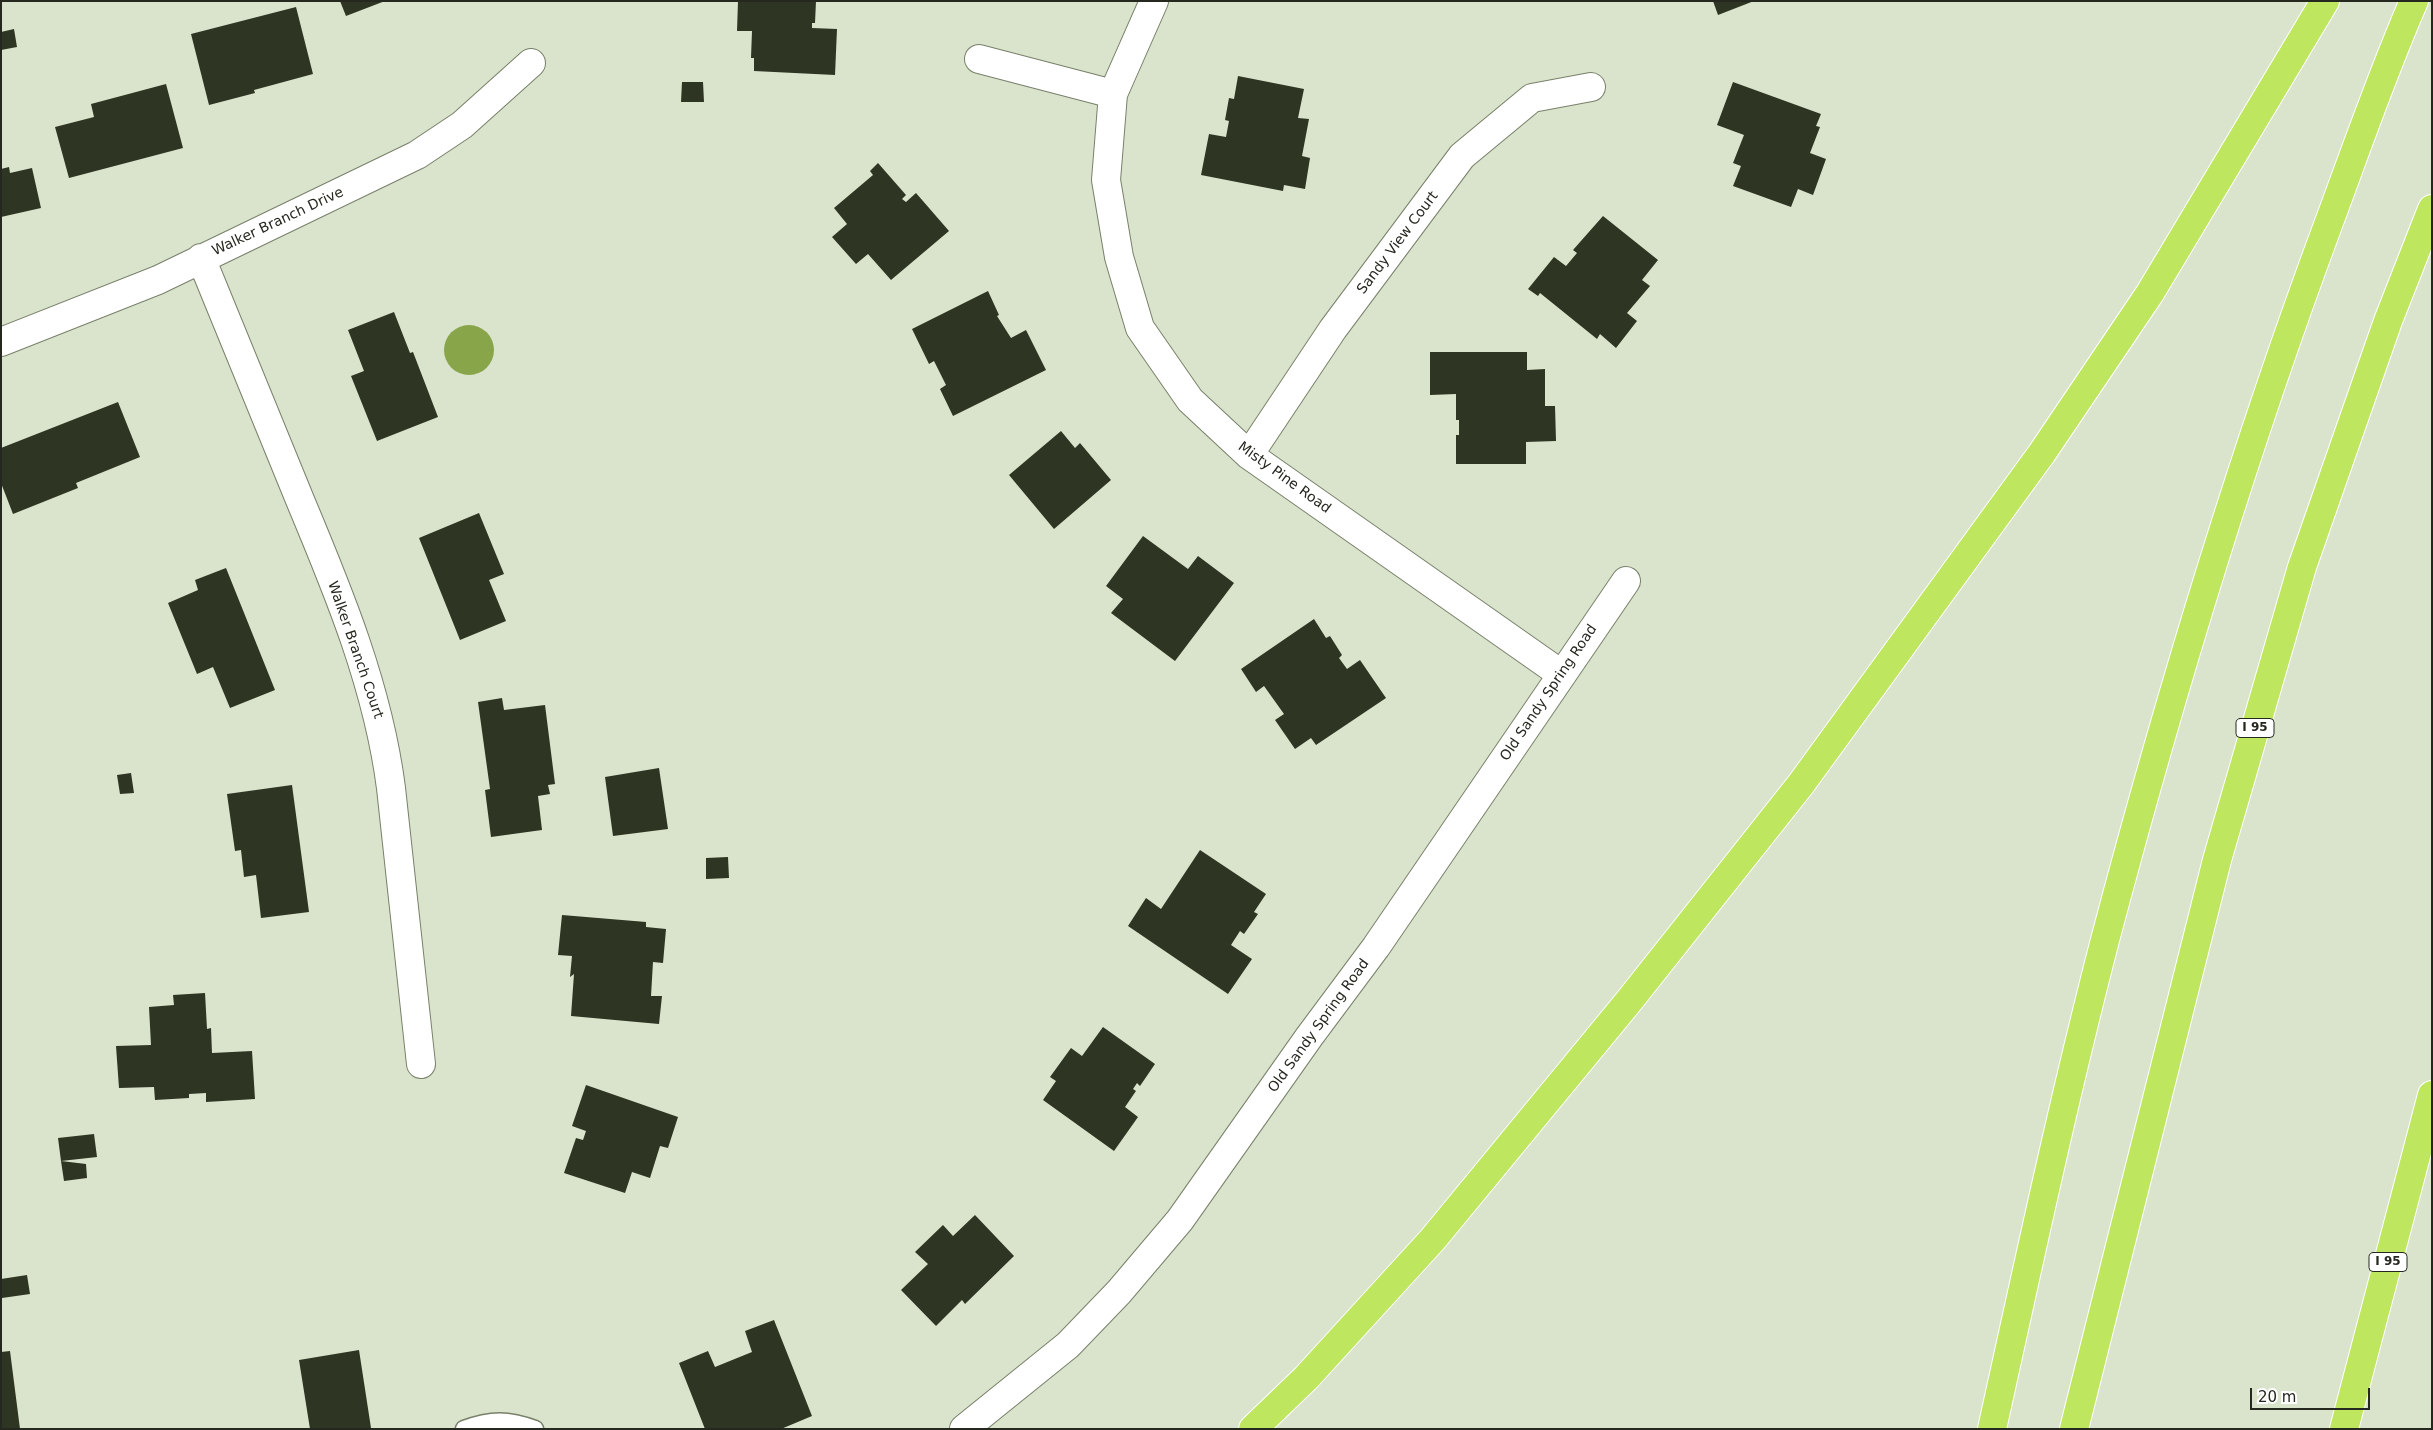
<!DOCTYPE html>
<style>
body{margin:0}
#map{position:relative;width:2433px;height:1430px;overflow:hidden;background:#dae3cc;font-family:"DejaVu Sans",sans-serif}
canvas{display:block}
.frame{position:absolute;inset:0;border:2px solid #24281f;pointer-events:none}
.scale{position:absolute;left:2250px;top:1388px;width:120px;height:22px;box-sizing:border-box;border:2px solid #24281f;border-top:0;padding-left:6px;font-size:15px;line-height:18px;white-space:nowrap;color:#24281f;-webkit-text-stroke:4px #fff;paint-order:stroke}
</style>
<div id="map">
<canvas width="2433" height="1430"></canvas>
<div class="frame"></div>
<div class="scale">20 m</div>
</div>
<script>
const ctx = document.querySelector('canvas').getContext('2d');
ctx.lineJoin = 'round';
function fill(path, color) {
  ctx.fillStyle = color;
  ctx.fill(path, 'evenodd');
}
function trace(path, color, width, dash) {
  ctx.strokeStyle = color;
  ctx.lineWidth = width;
  ctx.lineCap = dash ? 'butt' : 'round';
  ctx.setLineDash(dash || []);
  ctx.stroke(path);
}
function drawText(font, color, halo, rows, align = 'center') {
  ctx.font = font + ' "DejaVu Sans",sans-serif';
  ctx.lineWidth = 5;
  ctx.setLineDash([]);
  ctx.textBaseline = 'middle';
  ctx.strokeStyle = halo;
  ctx.fillStyle = color;
  for (const [text, x, y, turn = 0] of rows) {
    ctx.save();
    ctx.translate(x, y);
    ctx.rotate((+turn || 0) * Math.PI / 180);
    ctx.textAlign = isNaN(turn) ? turn : align;
    if (halo) ctx.strokeText(text, 0, 0);
    ctx.fillText(text, 0, 0);
    ctx.restore();
  }
}
fill(new Path2D(`
 M444 350a25 25 0 1 1 50 0a25 25 0 1 1-50 0Z`), '#89a54a');
fill(new Path2D(`
 M 340,1 L 385,1 L 346,16 Z
 M 738,1 L 816,1 L 815,23 L 812,23 L 812,28 L 837,29 L 835,75 L 754,71 L 754,58 L 751,58 L 752,31 L 737,31 Z
 M 1713,1 L 1754,1 L 1718,15 Z
 M 296,7 L 313,74 L 254,90 L 255,93 L 209,105 L 191,34 Z
 M 14,29 L 17,47 L 1,50 L 1,32 Z
 M 1238,76 L 1304,89 L 1298,118 L 1309,119 L 1302,156 L 1310,158 L 1305,189 L 1284,185 L 1283,191 L 1201,175 L 1209,134 L 1226,137 L 1229,121 L 1225,120 L 1229,98 L 1234,99 Z
 M 682,82 L 703,82 L 704,102 L 681,102 Z
 M 1733,82 L 1821,114 L 1816,126 L 1820,127 L 1810,153 L 1826,159 L 1813,195 L 1798,189 L 1791,207 L 1733,186 L 1741,166 L 1733,163 L 1744,135 L 1717,125 Z
 M 166,84 L 183,148 L 69,178 L 55,127 L 94,117 L 91,104 Z
 M 878,163 L 906,195 L 902,199 L 906,202 L 916,193 L 949,231 L 891,280 L 868,254 L 856,264 L 832,237 L 847,224 L 834,208 L 873,175 L 870,171 Z
 M 9,167 L 10,173 L 32,168 L 41,208 L 1,217 L 1,169 Z
 M 1603,216 L 1658,260 L 1642,280 L 1650,286 L 1627,313 L 1637,321 L 1616,348 L 1600,334 L 1597,339 L 1540,293 L 1538,296 L 1528,289 L 1554,257 L 1566,266 L 1577,253 L 1573,250 Z
 M 988,291 L 999,315 L 997,316 L 1011,338 L 1026,330 L 1046,370 L 953,416 L 940,389 L 946,385 L 934,361 L 929,364 L 912,329 Z
 M 394,312 L 410,353 L 413,352 L 438,417 L 377,441 L 351,376 L 364,371 L 348,330 Z
 M 1430,352 L 1527,352 L 1527,370 L 1545,369 L 1545,406 L 1555,406 L 1556,441 L 1526,442 L 1526,464 L 1456,464 L 1456,435 L 1459,435 L 1459,420 L 1456,420 L 1456,394 L 1430,395 Z
 M 118,402 L 140,457 L 76,483 L 78,488 L 13,514 L 1,483 L 1,448 Z
 M 1061,431 L 1075,448 L 1080,443 L 1111,480 L 1054,529 L 1009,475 Z
 M 479,513 L 504,574 L 489,580 L 506,621 L 460,640 L 419,538 Z
 M 1143,536 L 1188,569 L 1198,556 L 1234,583 L 1175,661 L 1111,613 L 1123,599 L 1106,586 Z
 M 226,568 L 275,690 L 230,708 L 213,667 L 197,674 L 168,603 L 198,590 L 195,580 Z
 M 1314,619 L 1326,638 L 1330,636 L 1342,655 L 1339,658 L 1347,669 L 1360,660 L 1386,698 L 1316,745 L 1311,738 L 1295,749 L 1275,720 L 1284,714 L 1264,686 L 1256,692 L 1241,669 Z
 M 502,698 L 504,710 L 545,705 L 555,784 L 548,785 L 550,794 L 538,796 L 542,830 L 491,837 L 485,790 L 490,789 L 478,702 Z
 M 659,768 L 668,829 L 613,836 L 605,777 Z
 M 131,773 L 134,793 L 120,794 L 117,775 Z
 M 292,785 L 309,912 L 261,918 L 256,875 L 244,877 L 241,850 L 235,851 L 227,794 Z
 M 1200,850 L 1266,894 L 1254,912 L 1258,914 L 1244,934 L 1240,931 L 1231,945 L 1252,959 L 1228,994 L 1128,926 L 1146,898 L 1161,909 Z
 M 728,857 L 729,878 L 706,879 L 706,858 Z
 M 562,915 L 646,922 L 646,927 L 666,929 L 663,963 L 653,962 L 651,996 L 662,996 L 659,1024 L 571,1016 L 574,974 L 570,977 L 572,956 L 558,955 Z
 M 205,993 L 207,1029 L 211,1028 L 212,1053 L 252,1051 L 255,1099 L 206,1102 L 206,1093 L 189,1094 L 189,1098 L 155,1100 L 154,1087 L 119,1088 L 116,1046 L 151,1045 L 149,1007 L 174,1005 L 173,995 Z
 M 1103,1027 L 1155,1064 L 1140,1086 L 1137,1083 L 1133,1089 L 1136,1091 L 1125,1107 L 1138,1117 L 1114,1151 L 1043,1100 L 1056,1081 L 1050,1077 L 1071,1048 L 1082,1056 Z
 M 586,1085 L 678,1117 L 668,1148 L 660,1146 L 650,1178 L 632,1172 L 625,1193 L 564,1173 L 576,1138 L 583,1140 L 586,1131 L 572,1126 Z
 M 94,1134 L 97,1157 L 61,1161 L 86,1164 L 87,1178 L 64,1181 L 61,1161 L 58,1138 Z
 M 975,1215 L 1014,1256 L 965,1304 L 962,1300 L 936,1326 L 901,1290 L 928,1264 L 915,1252 L 943,1225 L 953,1236 Z
 M 27,1275 L 30,1294 L 2,1298 L 1,1279 Z
 M 774,1320 L 812,1416 L 781,1429 L 705,1429 L 679,1363 L 708,1351 L 715,1367 L 752,1352 L 745,1331 Z
 M 359,1350 L 371,1428 L 310,1429 L 299,1360 Z
 M 10,1351 L 20,1429 L 1,1429 L 1,1352 Z`), '#2e3522');
const lane = new Path2D(`
 M 464,1429 C 491,1419 508,1419 535,1429`);
const street = new Path2D(`
 M 1154,1 L 1113,94 L 1106,180 L 1119,257 L 1140,328 L 1190,400 L 1249,455 L 1561,674
 M 979,59 L 1113,94
 M 201,258 C 234,339 267,419 300,500 C 339,593 378,687 391,788 L 421,1064
 M 1,342 L 158,280 L 417,155 L 462,125 L 531,63
 M 1249,455 L 1333,329 L 1462,156 L 1532,98 L 1591,87
 M 964,1429 L 1068,1345 L 1119,1292 L 1180,1220 L 1309,1037 L 1376,947 L 1626,581`);
const highway = new Path2D(`
 M 1253,1429 L 1306,1378 L 1433,1239 L 1629,1001 L 1801,784 L 2042,453 L 2150,293 L 2325,1
 M 1992,1429 C 2028,1266 2063,1102 2105,940 C 2169,698 2241,459 2328,225 C 2356,150 2382,74 2414,1
 M 2074,1429 L 2217,860 L 2302,567 L 2388,321 L 2432,209
 M 2344,1429 L 2432,1095`);
trace(lane, '#78806a', 19);
trace(street, '#78806a', 30);
trace(highway, '#fff', 30);
trace(lane, '#fff', 16);
trace(street, '#fff', 28);
trace(highway, '#bee65f', 28);
for (const [x, y, w] of [
 [2255,728,38],
 [2388,1262,38]
]) {
  const box = new Path2D();
  box.roundRect(x - w / 2, y - 9.5, w, 19, 4);
  ctx.fillStyle = '#fff';
  ctx.fill(box);
  trace(box, '#24281f', 1);
}
drawText('bold 12px', '#24281f', null, [
 ["I 95",2255,728],
 ["I 95",2388,1262]
]);
drawText('14px', '#24281f', '#fff', [
 ["Walker Branch Drive",278,222,-25],
 ["Sandy View Court",1398,243,-53],
 ["Misty Pine Road",1284,478,36],
 ["Walker Branch Court",355,650,71],
 ["Old Sandy Spring Road",1549,693,-56],
 ["Old Sandy Spring Road",1319,1026,-54]
]);
</script>
